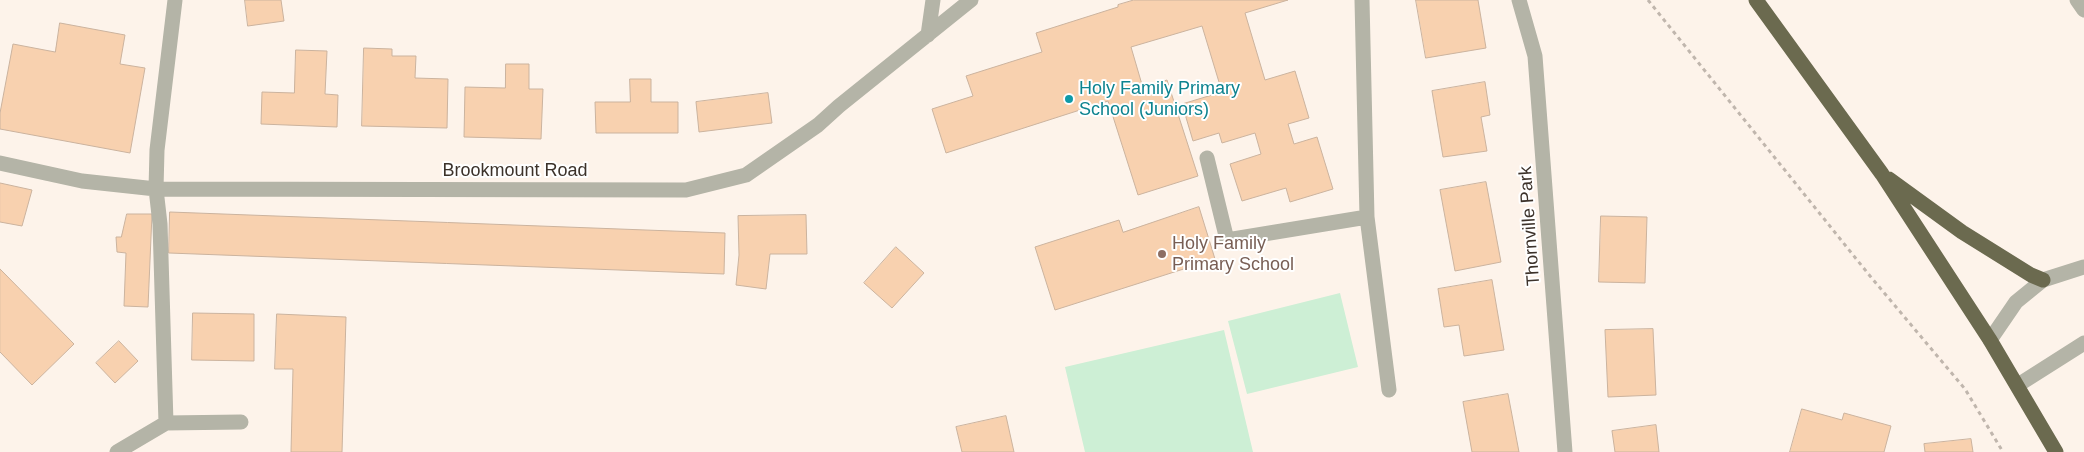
<!DOCTYPE html>
<style>
body{margin:0}
canvas{display:block;background:#fdf3ea}
</style>
<canvas width="2084" height="452"></canvas>
<script>
const ctx = document.querySelector('canvas').getContext('2d');
ctx.lineJoin = 'round';
function fill(path, color) {
  ctx.fillStyle = color;
  ctx.fill(path, 'evenodd');
}
function trace(path, color, width, dash) {
  ctx.strokeStyle = color;
  ctx.lineWidth = width;
  ctx.lineCap = dash ? 'butt' : 'round';
  ctx.setLineDash(dash || []);
  ctx.stroke(path);
}
function drawText(font, color, halo, rows, align = 'center') {
  ctx.font = font + ' Helvetica,sans-serif';
  ctx.lineWidth = 4;
  ctx.setLineDash([]);
  ctx.textBaseline = 'middle';
  ctx.strokeStyle = halo;
  ctx.fillStyle = color;
  for (const [text, x, y, turn = 0] of rows) {
    ctx.save();
    ctx.translate(x, y);
    ctx.rotate((+turn || 0) * Math.PI / 180);
    ctx.textAlign = isNaN(turn) ? turn : align;
    if (halo) ctx.strokeText(text, 0, 0);
    ctx.fillText(text, 0, 0);
    ctx.restore();
  }
}
fill(new Path2D(`
 M 1340,293 L 1358,367 L 1247,394 L 1228,321 Z
 M 1224,330 L 1253,452 L 1085,452 L 1065,367 Z`), '#cdefd5');
const building = new Path2D(`
 M 245,0 L 281,0 L 284,21 L 248,26 Z
 M 1134,0 L 1288,0 L 1245,13 L 1265,80 L 1295,71 L 1309,118 L 1288,124 L 1294,144 L 1317,137 L 1333,189 L 1290,202 L 1286,188 L 1242,201 L 1230,164 L 1261,154 L 1255,133 L 1222,143 L 1219,133 L 1193,141 L 1182,104 L 1222,92 L 1202,26 L 1131,47 L 1143,88 L 1167,80 L 1198,176 L 1138,195 L 1108,101 L 946,153 L 932,109 L 973,96 L 966,76 L 1042,52 L 1036,33 L 1118,7 L 1118,5 Z
 M 1416,0 L 1478,0 L 1486,48 L 1426,58 Z
 M 60,23 L 125,35 L 120,64 L 145,68 L 130,153 L 0,129 L 0,113 L 13,44 L 55,52 Z
 M 364,48 L 392,49 L 392,56 L 416,56 L 415,78 L 448,79 L 447,128 L 362,126 Z
 M 296,50 L 327,51 L 325,94 L 338,95 L 337,127 L 261,124 L 262,92 L 294,93 Z
 M 506,64 L 529,64 L 529,89 L 543,89 L 541,139 L 464,137 L 465,87 L 505,88 Z
 M 630,79 L 651,79 L 651,102 L 678,102 L 678,133 L 596,133 L 595,102 L 630,102 Z
 M 1485,82 L 1490,115 L 1481,117 L 1487,151 L 1443,157 L 1432,91 Z
 M 768,93 L 772,123 L 699,132 L 696,102 Z
 M 1486,182 L 1501,262 L 1455,271 L 1440,190 Z
 M 0,183 L 32,190 L 22,226 L 0,222 Z
 M 1199,207 L 1215,259 L 1055,310 L 1035,247 L 1119,220 L 1123,232 Z
 M 170,212 L 725,233 L 724,274 L 169,253 Z
 M 127,214 L 152,214 L 148,307 L 124,306 L 126,253 L 117,252 L 116,237 L 121,237 Z
 M 806,215 L 807,254 L 770,254 L 766,289 L 736,285 L 739,255 L 738,216 Z
 M 1601,216 L 1647,217 L 1645,283 L 1599,282 Z
 M 896,247 L 924,273 L 892,308 L 864,283 Z
 M 0,269 L 74,344 L 32,385 L 0,352 Z
 M 1492,280 L 1504,350 L 1464,356 L 1459,325 L 1444,327 L 1438,289 Z
 M 193,313 L 254,314 L 254,361 L 192,360 Z
 M 277,314 L 346,317 L 342,452 L 291,452 L 293,369 L 275,369 Z
 M 1653,329 L 1656,395 L 1608,397 L 1605,330 Z
 M 119,341 L 138,361 L 115,383 L 96,363 Z
 M 1508,394 L 1519,452 L 1472,452 L 1463,402 Z
 M 1802,409 L 1842,420 L 1844,413 L 1891,426 L 1884,452 L 1790,452 Z
 M 1006,416 L 1014,452 L 962,452 L 956,427 Z
 M 1656,425 L 1659,452 L 1615,452 L 1612,431 Z
 M 1971,439 L 1973,452 L 1925,452 L 1924,444 Z`);
fill(building, '#f8d1af');
trace(building, '#cbb39e', 1);
trace(new Path2D(`
 M 1648,0 L 1870,276 L 1965,389 L 2003,452`), '#c0b6ad', 3, [4, 4]);
trace(new Path2D(`
 M 1362,0 L 1367,217 L 1389,390
 M 1519,0 L 1535,56 L 1565,452
 M 2077,0 L 2084,10
 M 928,35 L 933,0
 M 1207,158 L 1227,240 L 1367,217
 M 0,163 L 82,181 L 156,189 L 686,190 L 746,175 L 818,125 L 839,106 L 971,0
 M 1990,340 L 2016,302 L 2043,280 L 2084,267
 M 2018,385 L 2084,343
 M 166,423 L 160,224 L 156,189 L 157,150 L 175,0
 M 117,452 L 166,423 L 241,422`), '#b4b4a7', 15);
trace(new Path2D(`
 M 1756,0 L 1882,174 L 1990,340 L 2056,452
 M 1889,179 L 1962,232 L 2031,275 L 2043,280`), '#6b6a4f', 15);
for (const [x, y, r, color] of [
 [1069,99,5,"#0f9aa8"],
 [1162,254,5,"#8d6e63"]
]) {
  const dot = new Path2D();
  dot.arc(x, y, r, 0, 2 * Math.PI);
  ctx.fillStyle = color;
  ctx.fill(dot);
  trace(dot, '#fff', 2);
}
drawText('18px', '#0d838f', '#fff', [
 ["Holy Family Primary",1079,89],
 ["School (Juniors)",1079,110]
], 'left');
drawText('18px', '#3c322a', '#fff', [
 ["Brookmount Road",515,171],
 ["Thornville Park",1530,226,-94]
]);
drawText('18px', '#785e54', '#fff', [
 ["Holy Family",1172,244],
 ["Primary School",1172,265]
], 'left');
</script>
